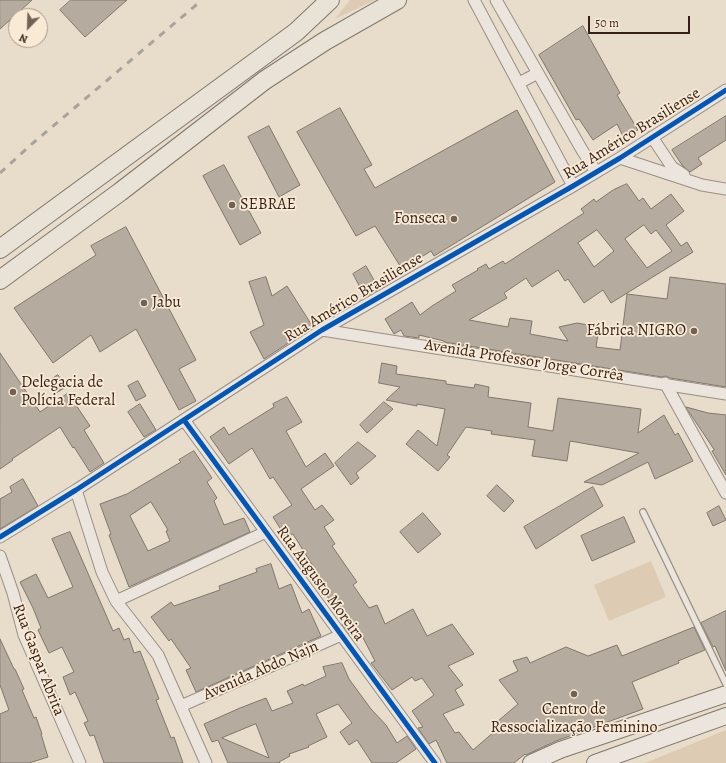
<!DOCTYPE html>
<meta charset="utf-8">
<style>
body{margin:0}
#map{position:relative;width:726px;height:763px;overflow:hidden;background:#e8dcca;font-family:Alegreya,serif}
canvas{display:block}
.north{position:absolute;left:8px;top:8px;width:40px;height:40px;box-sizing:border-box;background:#f8ead4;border:1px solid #a98;border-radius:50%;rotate:203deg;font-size:11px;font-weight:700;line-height:16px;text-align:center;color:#351f17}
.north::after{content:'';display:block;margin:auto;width:14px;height:18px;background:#746156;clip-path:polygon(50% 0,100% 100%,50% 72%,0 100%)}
.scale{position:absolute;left:588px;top:16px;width:102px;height:18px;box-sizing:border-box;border:2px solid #351f17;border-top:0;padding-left:5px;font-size:12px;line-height:14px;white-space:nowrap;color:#351f17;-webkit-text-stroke:3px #f8ead4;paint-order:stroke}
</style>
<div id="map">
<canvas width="726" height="763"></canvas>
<div class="north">N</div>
<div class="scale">50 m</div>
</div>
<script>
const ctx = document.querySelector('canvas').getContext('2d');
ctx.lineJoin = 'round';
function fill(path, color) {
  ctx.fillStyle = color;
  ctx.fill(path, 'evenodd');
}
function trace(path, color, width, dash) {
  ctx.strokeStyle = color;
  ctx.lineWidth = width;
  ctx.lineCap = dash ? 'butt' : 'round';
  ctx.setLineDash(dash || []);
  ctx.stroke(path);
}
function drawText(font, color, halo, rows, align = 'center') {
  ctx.font = font + ' Alegreya,serif';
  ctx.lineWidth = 3.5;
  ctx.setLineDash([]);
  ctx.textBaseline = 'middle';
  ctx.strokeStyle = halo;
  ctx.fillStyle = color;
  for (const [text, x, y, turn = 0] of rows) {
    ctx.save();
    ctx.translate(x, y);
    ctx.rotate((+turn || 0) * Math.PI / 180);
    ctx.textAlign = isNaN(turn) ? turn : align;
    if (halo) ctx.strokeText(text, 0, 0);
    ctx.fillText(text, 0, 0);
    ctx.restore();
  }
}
fill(new Path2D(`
 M 350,0 L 375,0 L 335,19 Z
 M 651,561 L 666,597 L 609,621 L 594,585 Z
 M 726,730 L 726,763 L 645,763 Z`), '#ddccb3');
const building = new Path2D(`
 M 0,0 L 32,0 L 0,29 Z
 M 71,0 L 127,0 L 85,37 L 60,10 Z
 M 583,26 L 620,93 L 617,95 L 638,130 L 624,138 L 617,124 L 593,140 L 579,119 L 576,120 L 539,55 Z
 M 340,108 L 372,165 L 364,169 L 375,188 L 517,110 L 555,182 L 434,256 L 431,251 L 402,269 L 375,226 L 356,236 L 297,132 Z
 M 726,116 L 726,140 L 698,158 L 702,164 L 690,172 L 682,165 L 672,150 Z
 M 269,126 L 300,185 L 279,197 L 248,137 Z
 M 224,165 L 261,233 L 240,245 L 203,176 Z
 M 627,184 L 639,201 L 643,198 L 651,209 L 671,194 L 684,211 L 666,225 L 681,246 L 687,242 L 693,252 L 611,303 L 603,290 L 584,303 L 568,279 L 565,281 L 558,270 L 532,287 L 526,278 L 504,293 L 507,298 L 469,320 L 508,327 L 510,318 L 532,321 L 530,334 L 568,341 L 559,327 L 577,323 L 599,327 L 596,347 L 620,350 L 627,294 L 667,299 L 670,277 L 726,284 L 726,387 L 670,378 L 666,376 L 662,377 L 444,342 L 444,341 L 419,335 L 419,338 L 404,336 L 401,330 L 394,334 L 385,319 L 412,302 L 420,315 L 432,306 L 456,291 L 452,285 L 478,270 L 477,269 L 486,264 L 489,269 L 503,261 L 505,264 L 584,213 L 581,209 L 594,199 L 596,202 L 613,190 ZM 644,225 L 651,234 L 656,230 L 672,251 L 647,268 L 625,239 ZM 597,230 L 614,251 L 594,267 L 578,243 Z
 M 126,227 L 196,360 L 179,369 L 196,401 L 179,410 L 136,329 L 100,352 L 91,335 L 53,363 L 14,308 L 96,255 L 91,246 Z
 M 366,266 L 379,289 L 365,297 L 353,274 Z
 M 266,277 L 272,296 L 287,286 L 313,327 L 264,359 L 250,332 L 264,325 L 249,282 Z
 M 0,353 L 40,412 L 68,393 L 90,426 L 84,430 L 104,463 L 90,472 L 74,447 L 73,448 L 60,427 L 12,459 L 13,460 L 0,469 Z
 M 382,363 L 397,366 L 396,374 L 446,381 L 446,384 L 474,388 L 475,384 L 489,387 L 488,397 L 531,403 L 528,427 L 553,431 L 558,398 L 641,409 L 638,433 L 664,415 L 675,435 L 678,433 L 693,461 L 655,479 L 648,462 L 602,485 L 584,482 L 639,453 L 570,441 L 567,461 L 532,456 L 535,440 L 491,434 L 492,431 L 466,427 L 447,455 L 450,457 L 438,471 L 406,444 L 418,430 L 437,446 L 445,409 L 417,404 L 417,406 L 386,400 L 400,387 L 379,383 Z
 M 58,375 L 66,387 L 56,393 L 49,381 Z
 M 138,381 L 146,396 L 136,401 L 128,386 Z
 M 287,397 L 302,422 L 286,431 L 306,467 L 325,453 L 334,466 L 301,489 L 315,510 L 322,505 L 334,520 L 324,527 L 335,544 L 332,546 L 357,582 L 353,585 L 369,608 L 377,605 L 385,624 L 413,609 L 427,636 L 452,624 L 474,654 L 448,666 L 463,685 L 455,690 L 464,705 L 443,714 L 455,733 L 459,732 L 473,750 L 502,725 L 498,721 L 518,704 L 499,680 L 518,671 L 513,661 L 527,657 L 530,663 L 566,647 L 588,656 L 617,645 L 622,656 L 694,627 L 705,650 L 678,661 L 679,663 L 632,682 L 643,709 L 556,741 L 526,755 L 525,754 L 514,763 L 447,763 L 436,740 L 429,744 L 418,728 L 423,727 L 412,711 L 434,695 L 422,678 L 415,681 L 412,677 L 392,690 L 371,663 L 375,661 L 359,630 L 349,634 L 342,625 L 346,623 L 308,569 L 313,566 L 293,534 L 287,537 L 285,536 L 273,517 L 292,505 L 273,477 L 270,479 L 252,448 L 229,464 L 210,437 L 224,427 L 229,435 L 274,407 L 273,404 Z
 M 384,402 L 393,409 L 367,433 L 360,425 Z
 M 140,404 L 156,430 L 144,437 L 128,412 Z
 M 686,407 L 708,413 L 726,415 L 726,475 L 712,451 L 714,450 Z
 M 358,442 L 376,456 L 356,473 L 359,478 L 351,485 L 335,463 Z
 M 194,451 L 212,478 L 207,482 L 217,498 L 214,501 L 224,525 L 244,518 L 250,532 L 129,587 L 109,535 L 111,534 L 100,504 L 127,494 L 181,462 L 179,460 ZM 151,502 L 168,530 L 166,531 L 170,541 L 148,551 L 130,516 Z
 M 23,479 L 38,506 L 0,529 L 0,499 L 12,492 L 10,487 Z
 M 497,485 L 514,501 L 504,512 L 487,496 Z
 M 593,487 L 603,506 L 536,549 L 524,527 Z
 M 719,506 L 726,520 L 713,526 L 707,513 Z
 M 423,513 L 441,534 L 418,553 L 400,532 Z
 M 624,517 L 635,542 L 592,561 L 581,536 Z
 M 70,532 L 113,631 L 119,628 L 124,640 L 129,638 L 134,653 L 140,651 L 159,699 L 156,700 L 171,738 L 174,737 L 183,763 L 104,763 L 94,735 L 90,736 L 84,723 L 88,721 L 75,692 L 70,695 L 63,677 L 74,672 L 62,647 L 49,653 L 38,630 L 41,628 L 33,608 L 20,582 L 36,574 L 48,598 L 73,587 L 52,539 Z
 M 271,564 L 279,589 L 291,584 L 302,613 L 309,609 L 321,636 L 196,692 L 186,670 L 191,668 L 171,639 L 169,641 L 151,617 L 171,602 L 174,606 L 220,590 L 219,586 L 257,572 L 256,569 Z
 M 726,611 L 726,671 L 715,646 L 713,647 L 701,623 Z
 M 0,639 L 14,669 L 15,669 L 24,689 L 22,690 L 34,718 L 36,717 L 42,734 L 41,734 L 48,757 L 29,763 L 0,763 L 0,714 L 9,710 L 0,685 Z
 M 342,663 L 349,679 L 371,709 L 386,725 L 397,743 L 407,736 L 416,749 L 396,763 L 372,763 L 357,740 L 349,745 L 340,732 L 352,723 L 338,704 L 316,714 L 327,737 L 308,746 L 309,747 L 289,754 L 290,756 L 279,762 L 280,763 L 228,763 L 218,740 L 212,742 L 204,724 L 240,708 L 266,698 L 272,711 L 293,703 L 287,691 L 303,684 L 304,686 L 326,676 L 323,667 ZM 256,724 L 269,758 L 222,738 Z`);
fill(building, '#b5ab9f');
trace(building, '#80776d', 1);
const lane = new Path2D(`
 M 643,512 L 726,684`);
const street = new Path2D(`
 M 474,0 L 573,186
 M 496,0 L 582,150 L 596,172
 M 519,83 L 538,73
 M 652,137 L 672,167 L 684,175
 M 620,158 L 702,185 L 726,189
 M 322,330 L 726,394
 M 665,383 L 726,493
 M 184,420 L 435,763
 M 76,490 L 102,572 L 116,601 L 158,655 L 206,763
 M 0,537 L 76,490 L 322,330 L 573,186 L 620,158 L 726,90
 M 0,556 L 13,593 L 24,635 L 80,763
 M 116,601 L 266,532
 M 181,706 L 341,635`);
const secondary = new Path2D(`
 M 531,763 L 560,750 L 726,694
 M 595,763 L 726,716`);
const primary = new Path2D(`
 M 0,249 L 296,32 L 330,0
 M 0,280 L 120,192 L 265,80 L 325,41 L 397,0`);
trace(lane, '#999085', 8);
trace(street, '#999085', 13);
trace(secondary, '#80776d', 18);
trace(primary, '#80776d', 20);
trace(lane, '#ebe5dd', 5.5);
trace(street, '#ebe5dd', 11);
trace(secondary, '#ebe5dd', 16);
trace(primary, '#e9e2d7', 18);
trace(new Path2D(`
 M 0,173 L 33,143 L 202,0`), '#aaa39b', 3, [7, 7]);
trace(new Path2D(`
 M 184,420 L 435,763
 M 0,537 L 76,490 L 322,330 L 573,186 L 620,158 L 726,90`), '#0057b8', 5);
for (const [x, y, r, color] of [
 [232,205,4,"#746156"],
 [454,219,4,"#746156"],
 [144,303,4,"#746156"],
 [694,331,4,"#746156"],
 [13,392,4,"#746156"],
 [574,694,4,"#746156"]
]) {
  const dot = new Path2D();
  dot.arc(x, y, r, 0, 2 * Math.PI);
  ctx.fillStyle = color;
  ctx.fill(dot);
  trace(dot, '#f8ead4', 1.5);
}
drawText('16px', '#351f17', '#f8ead4', [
 ["Rua Américo Brasiliense",632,134,-32],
 ["Rua Américo Brasiliense",354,298,-31],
 ["Avenida Professor Jorge Corrêa",524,361,9],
 ["Rua Augusto Moreira",320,584,54],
 ["Rua Gaspar Abrita",38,660,69],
 ["Avenida Abdo Najn",261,671,-24]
]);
drawText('16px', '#351f17', '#f8ead4', [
 ["SEBRAE",240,205],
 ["Fonseca",446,219,"right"],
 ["Jabu",152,303],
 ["Fábrica NIGRO",686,331,"right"],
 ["Delegacia de",21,383],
 ["Polícia Federal",21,401],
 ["Centro de",574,710,"center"],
 ["Ressocialização Feminino",574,728,"center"]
], 'left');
</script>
